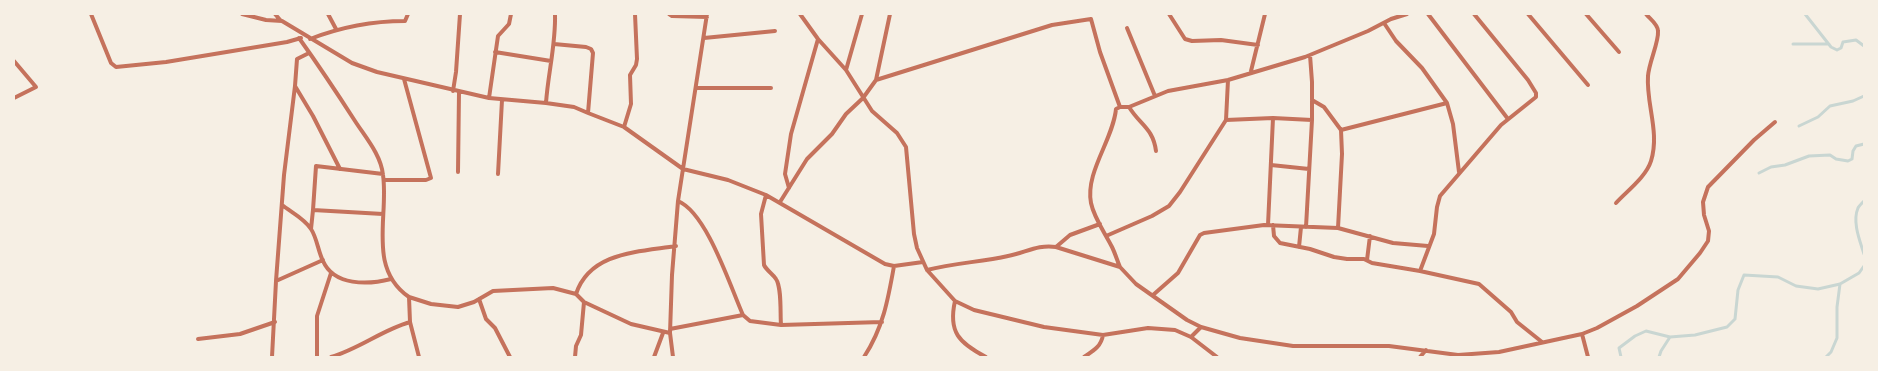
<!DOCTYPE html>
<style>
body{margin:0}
#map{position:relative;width:1878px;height:371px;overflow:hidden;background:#f6efe4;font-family:Poppins,sans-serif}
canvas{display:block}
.frame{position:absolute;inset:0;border:15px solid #f6efe4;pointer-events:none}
</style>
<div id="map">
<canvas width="1878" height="371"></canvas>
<div class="frame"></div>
</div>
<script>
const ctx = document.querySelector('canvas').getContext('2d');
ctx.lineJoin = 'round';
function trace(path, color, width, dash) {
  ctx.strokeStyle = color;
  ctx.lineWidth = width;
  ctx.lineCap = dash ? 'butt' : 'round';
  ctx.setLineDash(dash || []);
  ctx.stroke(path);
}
trace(new Path2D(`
 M 1805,14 L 1831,47 L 1837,50 L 1841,48 L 1843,42 L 1856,40 L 1864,46
 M 1793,44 L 1829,44
 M 1799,126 L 1818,117 L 1830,106 L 1853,101 L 1864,96
 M 1759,173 L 1771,167 L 1785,165 L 1809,156 L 1830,155 L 1836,159 L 1848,161 L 1852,159 L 1853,151 L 1856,146 L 1864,144
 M 1864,201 C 1862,203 1859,206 1858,208 C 1852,222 1860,241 1864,254
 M 1621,357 L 1619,348 L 1635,336 L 1646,331 L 1670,337 L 1695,335 L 1727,327 L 1735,319 L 1738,290 L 1744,275 L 1778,277 L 1796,286 L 1818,289 L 1840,284 L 1859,273 L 1864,266
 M 1659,357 L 1661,351 L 1670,337
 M 1826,357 L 1831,352 L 1837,338 L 1837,307 L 1840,284`), '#c9d6d2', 3);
trace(new Path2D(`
 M 91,14 L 111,63 L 116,67 L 166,62 L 287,42 L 301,38
 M 242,14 L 266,20 L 282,21 L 352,63 L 377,72 L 489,98 L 546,103 L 574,107 L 588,113 L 624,127 L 683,169 L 728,180 L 766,195 L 885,264 L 894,266 L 923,262
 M 275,14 L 281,21
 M 328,14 L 336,29
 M 669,14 L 672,16 L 707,17
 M 800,14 L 818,39 L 846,70 L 872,111 L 897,133 L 906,147 L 914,234 L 917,248 L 927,270 L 955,301 L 974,310 L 1044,327 L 1103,335 L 1148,328 L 1175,330 L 1191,337 L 1217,357
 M 1169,14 L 1185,39 L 1192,41 L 1221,40 L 1258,45
 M 1428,14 L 1508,119
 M 1474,14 L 1528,80 L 1536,93 L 1536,97 L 1501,125 L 1440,196 L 1437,207 L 1434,234 L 1420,271 L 1479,284 L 1511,312 L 1517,322 L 1542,342
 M 1528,14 L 1588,85
 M 1586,14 L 1619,52
 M 1384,23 L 1396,41 L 1422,68 L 1447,103 L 1453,124 L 1459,172
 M 1127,28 L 1155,96
 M 299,38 C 319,66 337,93 355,121 C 366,138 381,155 383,175 C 389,216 367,268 409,297 L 410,322 L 419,357
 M 704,38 L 775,31
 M 310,39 C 341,27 372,21 405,21 L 408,14
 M 554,44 L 586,47 L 591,49 L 593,53 L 588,113
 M 495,52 L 551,61
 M 309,53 L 297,59 L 295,86 L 313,116 L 340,169
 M 14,61 L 36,87 L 14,98
 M 846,70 L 862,14
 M 1251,71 L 1265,14
 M 876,80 L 1052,25 L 1091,19 L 1100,52 L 1120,107 L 1129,107 L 1168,91 L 1228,80 L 1305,57 L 1368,31 L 1391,19 L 1407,14
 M 697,88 L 771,88
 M 453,91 L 456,72 L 460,14
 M 489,98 L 498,36 L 509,24 L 511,14
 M 1312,100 L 1324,107 L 1341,130 L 1342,154 L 1338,228 L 1393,243 L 1428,246
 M 546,103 C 548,73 556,44 555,14
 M 1129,107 C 1140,125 1153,128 1156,151
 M 1226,120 L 1228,80
 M 624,127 L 631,104 L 630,75 L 636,65 L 637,59 L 635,14
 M 1341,130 L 1447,103
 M 1271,165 L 1309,169
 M 458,172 L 459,92
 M 498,174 L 502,100
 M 384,180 L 426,180 L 431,178 L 404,79
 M 789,188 L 785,174 L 791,134 L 818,39
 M 766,195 L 761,214 L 764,265 C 767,271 773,274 776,279 C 782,288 780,314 781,325
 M 678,201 C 707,213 730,286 743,315 L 750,321 L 781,325 L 882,322
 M 780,202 L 807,159 L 832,134 L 846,114 L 863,98 L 876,80 L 890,14
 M 1616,203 C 1627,191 1646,177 1651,161 C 1660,132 1646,104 1648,76 C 1649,62 1659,42 1658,31 C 1658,24 1650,19 1646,14
 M 282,205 C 291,212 305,219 311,229 C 317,238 318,251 323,261 C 334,286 368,285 391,279
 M 383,214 L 313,210 L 316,166 L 383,174
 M 1268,225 L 1273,118
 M 1273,225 L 1274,236 L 1280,243 L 1310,249 L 1334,257 L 1347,259 L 1364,259 L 1372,263 L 1420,271
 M 1306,227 L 1312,120
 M 311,229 L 313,210
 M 1106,236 L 1152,216 L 1169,206 L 1180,192 L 1226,120 L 1273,118 L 1312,120 L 1312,82 L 1310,55
 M 1056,247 L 1070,235 L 1100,224
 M 1299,247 L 1301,227
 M 1367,260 L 1370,236
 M 1120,267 C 1117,260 1115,253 1112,247 C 1105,233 1094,218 1091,203 C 1085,172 1113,140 1116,109 L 1120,107
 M 927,270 C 954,263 981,262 1008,256 C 1025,253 1038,244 1056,247 L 1120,267 L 1136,284 L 1187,320 L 1201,327 L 1240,338 L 1293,346 L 1389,346 L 1458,355 L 1499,352 L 1582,334 L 1597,328 L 1637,306 L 1678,279 L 1700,253 L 1708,241 L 1709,231 L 1704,215 L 1703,202 L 1708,187 L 1754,140 L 1775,122
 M 276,281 L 284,175 L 295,86
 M 576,294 C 590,252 638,252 676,246
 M 1153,295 L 1178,273 L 1200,235 L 1204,233 L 1264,225 L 1338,228
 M 409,297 L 431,304 L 458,307 L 474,302 L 493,291 L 553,288 L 576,294 L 584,302 L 631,324 L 670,333
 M 479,299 L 486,319 L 495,328 L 510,357
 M 955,301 C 948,332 959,343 986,357
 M 670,329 L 743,315
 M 1582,334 L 1588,357
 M 1191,337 L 1201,327
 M 198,339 L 240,334 L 275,322
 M 272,357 L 276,281 L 323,260
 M 317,357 L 317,316 L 331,273
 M 331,357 C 359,349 382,330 410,322
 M 575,357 L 576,346 L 581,335 L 584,302
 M 654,357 L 663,333
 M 673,357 L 670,333 L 672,275 L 678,201 L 707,14
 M 864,357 C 883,328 888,300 894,266
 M 1084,357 C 1093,351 1101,347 1103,335
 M 1420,357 L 1426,350`), '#c5725c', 4);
</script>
